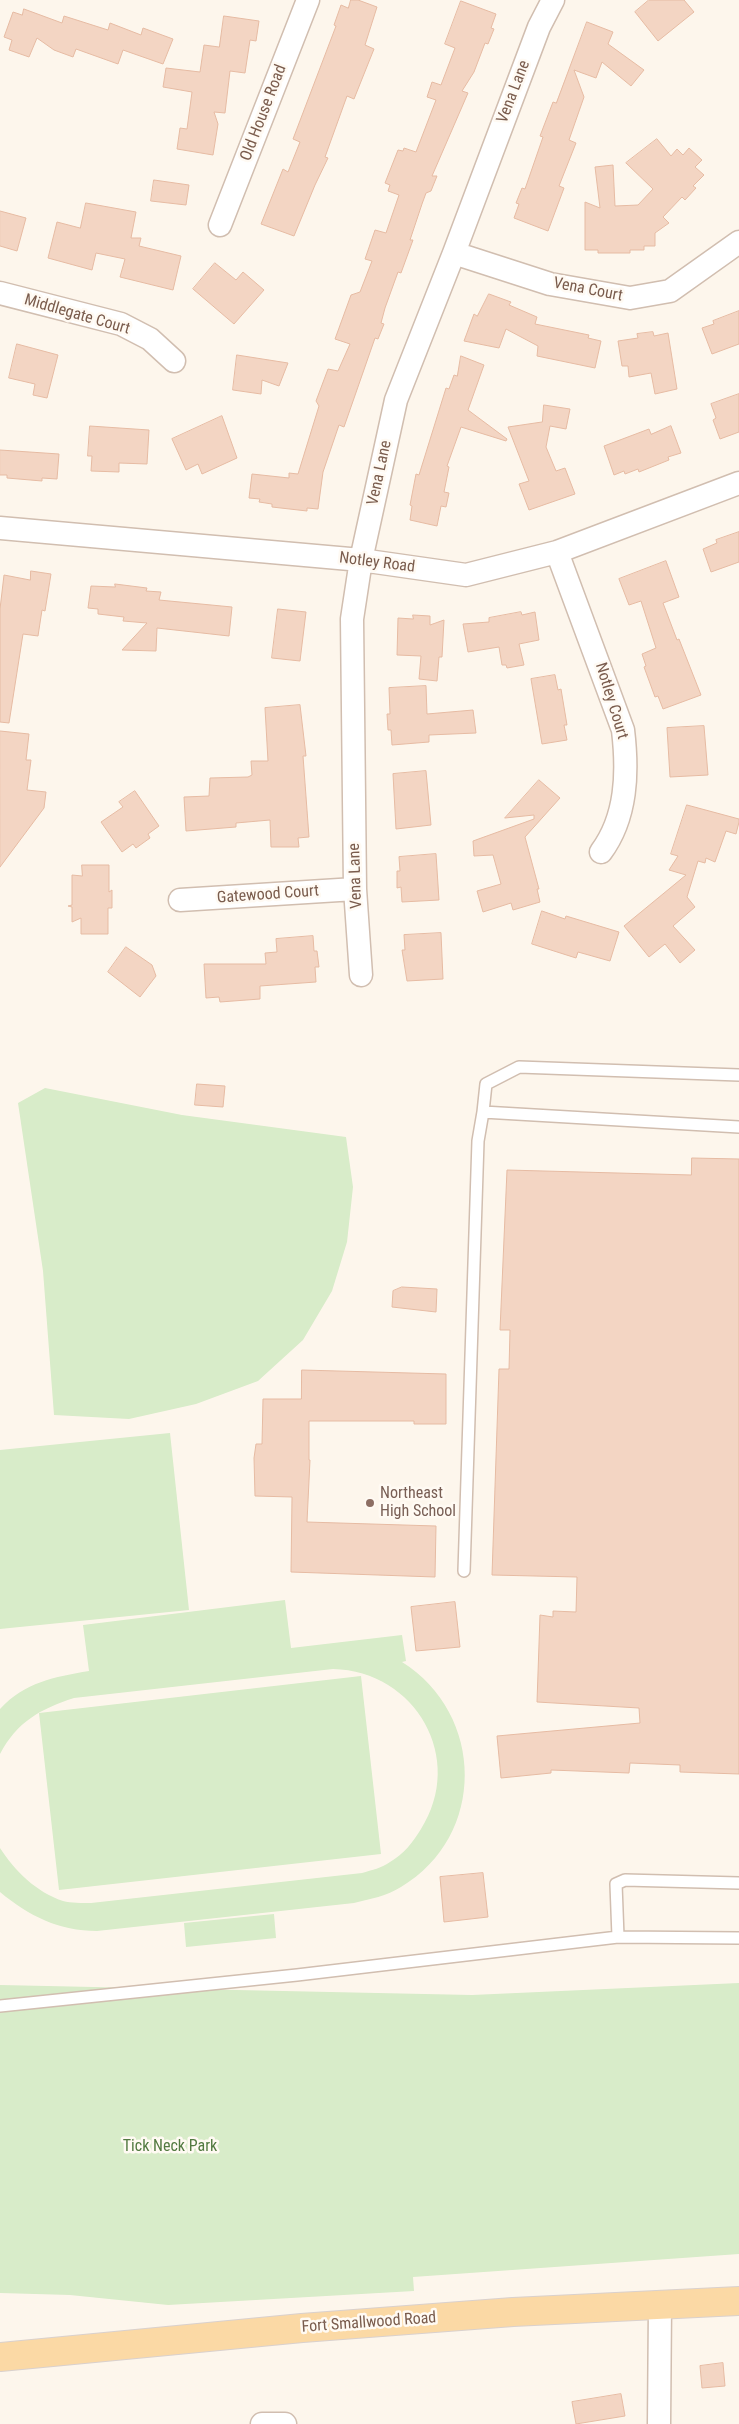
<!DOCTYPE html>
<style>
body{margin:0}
canvas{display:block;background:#fdf6ec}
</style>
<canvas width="739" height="2424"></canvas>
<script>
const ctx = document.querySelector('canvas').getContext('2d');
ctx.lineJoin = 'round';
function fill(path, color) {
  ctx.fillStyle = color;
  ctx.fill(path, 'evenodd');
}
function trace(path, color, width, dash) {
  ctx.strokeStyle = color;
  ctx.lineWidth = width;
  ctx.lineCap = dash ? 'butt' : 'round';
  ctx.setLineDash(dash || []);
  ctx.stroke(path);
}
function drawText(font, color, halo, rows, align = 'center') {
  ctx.font = font + ' "Roboto Condensed",sans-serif';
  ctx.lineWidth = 5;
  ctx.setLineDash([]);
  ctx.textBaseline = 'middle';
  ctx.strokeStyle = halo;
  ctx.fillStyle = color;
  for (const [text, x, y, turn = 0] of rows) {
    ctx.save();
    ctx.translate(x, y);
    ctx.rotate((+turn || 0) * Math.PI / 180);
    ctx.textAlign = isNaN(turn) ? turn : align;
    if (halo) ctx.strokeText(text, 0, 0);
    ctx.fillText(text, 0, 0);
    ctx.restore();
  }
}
fill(new Path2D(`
 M 45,1088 L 182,1115 L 346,1137 L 353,1187 L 347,1242 L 332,1291 L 303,1340 L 258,1381 L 196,1404 L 129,1419 L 54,1415 L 43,1271 L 18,1103 Z
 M 170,1433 L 189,1610 L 0,1629 L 0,1450 Z
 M 285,1600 L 291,1648 L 402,1635 L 406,1661 L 402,1662 C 485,1714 487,1836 401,1887 C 387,1896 370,1899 354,1903 L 97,1931 C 59,1931 29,1916 0,1892 L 0,1848 C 15,1871 36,1892 63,1901 C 71,1903 82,1903 91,1903 L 362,1873 C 372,1870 382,1868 390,1862 C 404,1854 413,1842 421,1829 C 466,1759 416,1671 333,1669 L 74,1698 C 40,1709 17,1722 0,1754 L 0,1709 C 25,1682 54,1677 89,1671 L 83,1625 Z
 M 361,1676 L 381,1854 L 59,1890 L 39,1713 Z
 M 274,1914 L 276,1938 L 186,1947 L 184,1923 Z
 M 739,1983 L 739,2254 L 413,2277 L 414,2291 L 168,2305 L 70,2295 L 0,2293 L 0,1985 L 472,1995 Z`), '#d8ecc9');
const building = new Path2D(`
 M 351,0 L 358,0 L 377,7 L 365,45 L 374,49 L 354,99 L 347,96 L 325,157 L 328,158 L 315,185 L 294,236 L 261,224 L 283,169 L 288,172 L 300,142 L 293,139 L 336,26 L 334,25 L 341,5 L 348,8 Z
 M 649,0 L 684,0 L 694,12 L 658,41 L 635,12 Z
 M 461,1 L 496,14 L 491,28 L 494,29 L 488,44 L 485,43 L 474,72 L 462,91 L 468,93 L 432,176 L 437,176 L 431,191 L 426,193 L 422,204 L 410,240 L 413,240 L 401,273 L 398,272 L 385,308 L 381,323 L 384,324 L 378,339 L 375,338 L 344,427 L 339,425 L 323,472 L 318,509 L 307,508 L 307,511 L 272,507 L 272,504 L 259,502 L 260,499 L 249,498 L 252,474 L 289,478 L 289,473 L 298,474 L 319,406 L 316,401 L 328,369 L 338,371 L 350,344 L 335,339 L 351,295 L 360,292 L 372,261 L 365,259 L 375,230 L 386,233 L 399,195 L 388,191 L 390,185 L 385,183 L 398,150 L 403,151 L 404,148 L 416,152 L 436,100 L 427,97 L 432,82 L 441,85 L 455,48 L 445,44 Z
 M 24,9 L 62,23 L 64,16 L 108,30 L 110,23 L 141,35 L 143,28 L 173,39 L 163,64 L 123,50 L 118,64 L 76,49 L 73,57 L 54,50 L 37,38 L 29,57 L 9,50 L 12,40 L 4,37 L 13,12 L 22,15 Z
 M 224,16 L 259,21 L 256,41 L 250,40 L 245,73 L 230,71 L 225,113 L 214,112 L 218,124 L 213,155 L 177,149 L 180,128 L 187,129 L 192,92 L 163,87 L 166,68 L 200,72 L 204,45 L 219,47 Z
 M 587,22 L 613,32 L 608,44 L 644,70 L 631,86 L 602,62 L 596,78 L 574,70 L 584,97 L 569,140 L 576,143 L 559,186 L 564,188 L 548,231 L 514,218 L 519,204 L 516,203 L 522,188 L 525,189 L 543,137 L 540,136 L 553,102 L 556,103 Z
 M 657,139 L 671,156 L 677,149 L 683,155 L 689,148 L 702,160 L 695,167 L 704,175 L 693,186 L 696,188 L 685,200 L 682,197 L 663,217 L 669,223 L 655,233 L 655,246 L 644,246 L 644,250 L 630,250 L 630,253 L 598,253 L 598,250 L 585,250 L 585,202 L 600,208 L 595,167 L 613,165 L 615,206 L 638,205 L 653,189 L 626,163 Z
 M 154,180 L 189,185 L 186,205 L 151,201 Z
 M 86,203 L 136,212 L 131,238 L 141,238 L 139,246 L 181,256 L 173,290 L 120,277 L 125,259 L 96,253 L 92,270 L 48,258 L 57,222 L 80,228 Z
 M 0,211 L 26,218 L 17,251 L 0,246 Z
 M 215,263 L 236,280 L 243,272 L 264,290 L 234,324 L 193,289 Z
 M 489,294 L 511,302 L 509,305 L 537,317 L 535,324 L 589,335 L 588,338 L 601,341 L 595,368 L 537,356 L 538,346 L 506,329 L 499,348 L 464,341 L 474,314 L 477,316 Z
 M 739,311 L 739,344 L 712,354 L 702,328 L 714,324 L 713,321 Z
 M 653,332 L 654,336 L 668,333 L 677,389 L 655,394 L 651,373 L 629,377 L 628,366 L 622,366 L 618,341 L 638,338 L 637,334 Z
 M 17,344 L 58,355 L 47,398 L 33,395 L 35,384 L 9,378 Z
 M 237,355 L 288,363 L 279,386 L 262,380 L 261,394 L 233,390 Z
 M 461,356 L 484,365 L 468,410 L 507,439 L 506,441 L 461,427 L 447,466 L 449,467 L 444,492 L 449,493 L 446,507 L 441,506 L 437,526 L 410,520 L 412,506 L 410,505 L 416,474 L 419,475 L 446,388 L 449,389 L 454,375 L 457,376 Z
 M 739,394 L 739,432 L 720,439 L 713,420 L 716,418 L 711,404 Z
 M 544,405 L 570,409 L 566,429 L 550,426 L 546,447 L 556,471 L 565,468 L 575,494 L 529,510 L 519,484 L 529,481 L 508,427 L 542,422 Z
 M 222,416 L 237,458 L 202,474 L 198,464 L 186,470 L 172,439 Z
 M 90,426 L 149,430 L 147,464 L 119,463 L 119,472 L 91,471 L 92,456 L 88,456 Z
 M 671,426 L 681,453 L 668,457 L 669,460 L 639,472 L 638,469 L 625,474 L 624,471 L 614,475 L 604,446 L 649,429 L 651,434 Z
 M 0,450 L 59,454 L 57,479 L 42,478 L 42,481 L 7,478 L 7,475 L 0,475 Z
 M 739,532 L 739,562 L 711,572 L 703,549 L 717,543 L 716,540 Z
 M 666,561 L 679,597 L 663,603 L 677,640 L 679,639 L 701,695 L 663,709 L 658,696 L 655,697 L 644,667 L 646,666 L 642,654 L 656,648 L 641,601 L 629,605 L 619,579 Z
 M 31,571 L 51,574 L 45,611 L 42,610 L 38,636 L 23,634 L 9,723 L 0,722 L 0,609 L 4,575 L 30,580 Z
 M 115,584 L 147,588 L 146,591 L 161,592 L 159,600 L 232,607 L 229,636 L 157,628 L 156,651 L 122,650 L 147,623 L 123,621 L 124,617 L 98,614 L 98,609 L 88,608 L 91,586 L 115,587 Z
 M 278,609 L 306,612 L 300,661 L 272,658 Z
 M 521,612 L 522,615 L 535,612 L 539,640 L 519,644 L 524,665 L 507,668 L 506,665 L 502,665 L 499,647 L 468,652 L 463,624 L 489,622 L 489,618 Z
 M 413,615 L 430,616 L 430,625 L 444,620 L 442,657 L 439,657 L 437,681 L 419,679 L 421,656 L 397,655 L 398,618 L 413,619 Z
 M 555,675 L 558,690 L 561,689 L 567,725 L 564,725 L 567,740 L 542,744 L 531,679 Z
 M 426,686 L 427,714 L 473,710 L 476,733 L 429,735 L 429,742 L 392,745 L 391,730 L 388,730 L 387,714 L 390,714 L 389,688 Z
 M 300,705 L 306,756 L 303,756 L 309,837 L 298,838 L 299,847 L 271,847 L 270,820 L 236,823 L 236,827 L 186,831 L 184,797 L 209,796 L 210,778 L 248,777 L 252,775 L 251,761 L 268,761 L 265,708 Z
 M 704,726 L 708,775 L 670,777 L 667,728 Z
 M 0,731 L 29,734 L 26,760 L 31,760 L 27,790 L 46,792 L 44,808 L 0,867 Z
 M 426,771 L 431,825 L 396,829 L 393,774 Z
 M 539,780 L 560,798 L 525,837 L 539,889 L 537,889 L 540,902 L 513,910 L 511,903 L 483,912 L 477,891 L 501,884 L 493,855 L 474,856 L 473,841 L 534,819 L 534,815 L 505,818 Z
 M 135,791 L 159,826 L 148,834 L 150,838 L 136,848 L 133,844 L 122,852 L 101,822 L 123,807 L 119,802 Z
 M 687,805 L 739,819 L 739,822 L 736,834 L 726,831 L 715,862 L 706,858 L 705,863 L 698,861 L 687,897 L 695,907 L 673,926 L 695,950 L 680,963 L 665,944 L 649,957 L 624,926 L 686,875 L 669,870 L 678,856 L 671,854 Z
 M 436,854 L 439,900 L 402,902 L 401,887 L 397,888 L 397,871 L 400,871 L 399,857 Z
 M 82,865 L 109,865 L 109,892 L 112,890 L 112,908 L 108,908 L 108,934 L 81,934 L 81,918 L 72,922 L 72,907 L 68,906 L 72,905 L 72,875 L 82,876 Z
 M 542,911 L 565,919 L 566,916 L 619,932 L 610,961 L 578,952 L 576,958 L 532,944 Z
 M 441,933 L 443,979 L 407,981 L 402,950 L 405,950 L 404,935 Z
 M 313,936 L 314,951 L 317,951 L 319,967 L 315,967 L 316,982 L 260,986 L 260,999 L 220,1002 L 219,997 L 206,998 L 204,964 L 266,964 L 265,953 L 277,952 L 276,939 Z
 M 126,947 L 152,965 L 156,976 L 140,997 L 108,972 Z
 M 197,1084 L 225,1086 L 223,1107 L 195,1105 Z
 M 692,1158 L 739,1159 L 739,1774 L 680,1772 L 680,1765 L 630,1763 L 629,1773 L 551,1770 L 551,1773 L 501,1778 L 497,1736 L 640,1723 L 639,1708 L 537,1702 L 540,1615 L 553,1617 L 553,1611 L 576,1612 L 577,1577 L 492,1575 L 499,1369 L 509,1369 L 510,1330 L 500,1330 L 507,1170 L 691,1175 Z
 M 402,1287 L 437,1289 L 436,1312 L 392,1307 L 393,1291 Z
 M 302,1370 L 446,1374 L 446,1424 L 414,1424 L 414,1421 L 309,1421 L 309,1460 L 310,1460 L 307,1522 L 436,1526 L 435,1577 L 291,1572 L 292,1497 L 255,1496 L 254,1458 L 256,1444 L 262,1444 L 263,1399 L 301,1399 Z
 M 455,1602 L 460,1647 L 416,1651 L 411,1607 Z
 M 483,1873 L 488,1917 L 444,1922 L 440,1877 Z
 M 723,2363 L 725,2386 L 702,2388 L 700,2366 Z
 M 621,2394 L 625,2416 L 576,2424 L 572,2402 Z`);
fill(building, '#f3d5c3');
trace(building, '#e6bba3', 1);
const lane = new Path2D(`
 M 739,1075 L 519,1067 L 486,1084 L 483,1112 L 739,1127
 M 464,1571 L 478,1141 L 483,1112
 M 618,1937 L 616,1884 L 625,1880 L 739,1883
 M 0,2006 L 297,1975 L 618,1937 L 739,1938`);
const street = new Path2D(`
 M 220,225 L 308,0
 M 454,253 L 550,284 L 630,298 L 670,291 L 739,242
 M 0,293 L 121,324 L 150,339 L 174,361
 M 0,528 L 361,560 L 466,575 L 557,552 L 739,483
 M 557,552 L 623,730 C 628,772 627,817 601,852
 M 180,900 L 355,889
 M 361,975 L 355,889 L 352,619 L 361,560 L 396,400 L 454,253 L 539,27 L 553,0
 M 262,2424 L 285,2424
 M 659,2424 L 660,2306`);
const primary = new Path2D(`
 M 0,2357 L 302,2328 L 513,2312 L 739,2301`);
trace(lane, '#d1beb0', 14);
trace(street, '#d1beb0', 25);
trace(primary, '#dad1cd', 30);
trace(lane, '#fff', 11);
trace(street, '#fff', 22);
trace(primary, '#fbd9a5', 28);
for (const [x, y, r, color] of [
 [370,1503,5,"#8d6e63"]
]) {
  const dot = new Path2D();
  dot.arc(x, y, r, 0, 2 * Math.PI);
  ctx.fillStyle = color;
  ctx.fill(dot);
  trace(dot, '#fffaf3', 2);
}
drawText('16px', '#7a5c4d', '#fffaf3', [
 ["Vena Lane",514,92,-69],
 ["Old House Road",264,113,-69],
 ["Vena Court",588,290,11],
 ["Middlegate Court",77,315,16],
 ["Vena Lane",380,473,-78],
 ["Notley Road",377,563,7],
 ["Notley Court",611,701,73],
 ["Vena Lane",356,876,-92],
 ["Gatewood Court",268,895,-4],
 ["Fort Smallwood Road",369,2323,-4]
]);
drawText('16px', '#785e54', '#fffaf3', [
 ["Northeast",380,1494],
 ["High School",380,1512]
], 'left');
drawText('16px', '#537a41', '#fffaf3', [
 ["Tick Neck Park",170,2147]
]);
</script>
